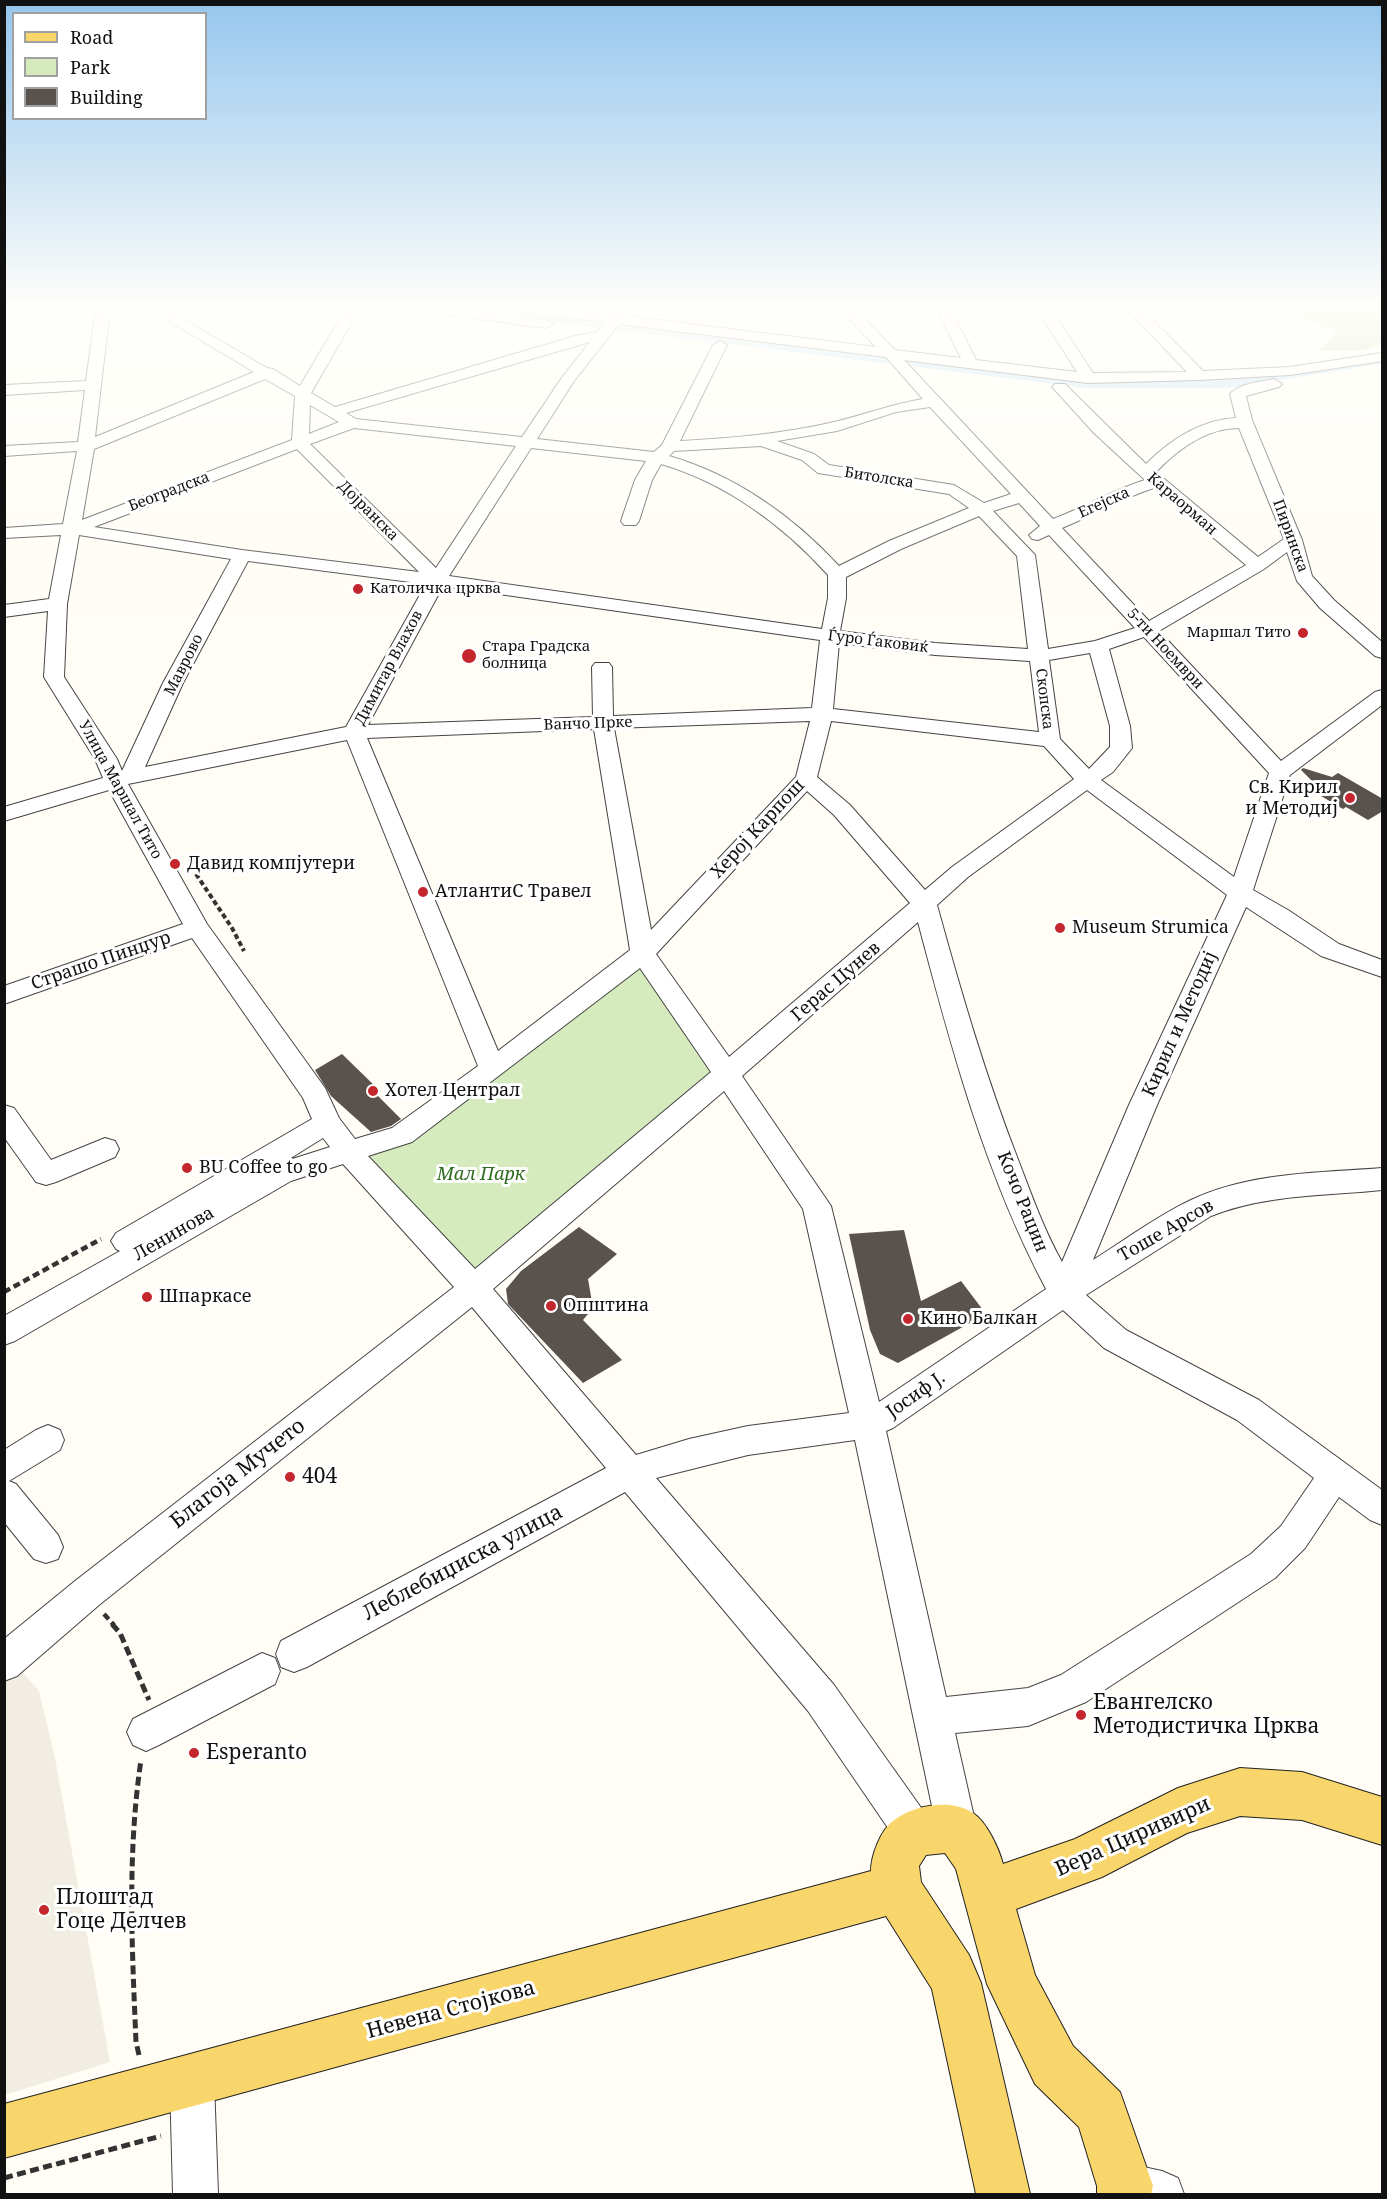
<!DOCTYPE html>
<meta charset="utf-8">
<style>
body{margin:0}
#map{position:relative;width:1387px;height:2199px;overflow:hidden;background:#fffdf5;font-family:"Noto Serif",serif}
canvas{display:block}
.frame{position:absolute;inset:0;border:6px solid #111;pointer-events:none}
.legend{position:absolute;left:12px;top:12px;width:195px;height:108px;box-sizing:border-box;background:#fff;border:2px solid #a0a0a0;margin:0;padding:8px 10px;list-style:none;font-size:18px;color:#111}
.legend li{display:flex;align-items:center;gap:12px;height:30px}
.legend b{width:30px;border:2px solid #a0a0a0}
</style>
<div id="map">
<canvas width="1387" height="2199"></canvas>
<div class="frame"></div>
<ul class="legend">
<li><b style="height:8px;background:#f9d66b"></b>Road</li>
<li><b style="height:16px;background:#d5ebbd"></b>Park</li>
<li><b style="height:16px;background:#5a524d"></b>Building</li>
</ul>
</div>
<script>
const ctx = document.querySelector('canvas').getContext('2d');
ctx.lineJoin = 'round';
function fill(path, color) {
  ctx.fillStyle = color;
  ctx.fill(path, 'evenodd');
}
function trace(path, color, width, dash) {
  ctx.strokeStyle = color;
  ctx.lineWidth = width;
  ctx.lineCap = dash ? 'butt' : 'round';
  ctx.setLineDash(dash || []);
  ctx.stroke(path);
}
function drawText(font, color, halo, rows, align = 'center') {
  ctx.font = font + ' "Noto Serif",serif';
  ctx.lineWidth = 6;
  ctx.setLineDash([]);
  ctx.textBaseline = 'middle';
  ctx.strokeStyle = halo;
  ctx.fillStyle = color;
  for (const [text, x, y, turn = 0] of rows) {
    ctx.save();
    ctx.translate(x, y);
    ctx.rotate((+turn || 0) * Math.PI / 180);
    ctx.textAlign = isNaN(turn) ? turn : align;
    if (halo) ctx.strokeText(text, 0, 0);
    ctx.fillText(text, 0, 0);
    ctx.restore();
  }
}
fill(new Path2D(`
 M 643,953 L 713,1070 L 474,1288 L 358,1164 L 402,1135 Z`), '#d5ebbd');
fill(new Path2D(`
 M 1277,308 L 1316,308 L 1367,313 L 1364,308 L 1382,308 L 1382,344 L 1364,350 L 1321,350 L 1337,331 Z`), '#b9dc9c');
fill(new Path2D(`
 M 4,1651 L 39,1691 L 55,1758 L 110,2062 L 5,2095 Z`), '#f1ede2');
fill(new Path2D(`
 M 460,308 L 500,308 L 1088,378 L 1228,378 L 1382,356 L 1382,364 L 1228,388 L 1088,388 L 467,312 Z`), '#b9e0f7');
fill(new Path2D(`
 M 1303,768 L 1332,777 L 1338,773 L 1383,799 L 1383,811 L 1368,820 L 1346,807 L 1343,809 L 1311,790 L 1318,787 L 1301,770 Z
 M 342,1054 L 378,1089 L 373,1091 L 401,1119 L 391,1126 L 371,1132 L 331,1096 L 315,1070 Z
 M 579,1227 L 617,1254 L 588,1279 L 593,1308 L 583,1320 L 622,1360 L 583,1383 L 508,1304 L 506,1289 L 521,1271 Z
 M 904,1230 L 921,1301 L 961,1281 L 986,1314 L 898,1363 L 880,1354 L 870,1330 L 849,1234 Z`), '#5a524d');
const minor = new Path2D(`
 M 4,308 L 15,308 L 4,314 Z
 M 96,308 L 110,308 L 95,437 L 254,372 L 147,308 L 164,308 L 267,368 L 273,369 L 300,386 L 346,308 L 360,308 L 311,393 L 335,407 L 575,336 L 597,332 L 605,322 L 524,312 L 517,308 L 557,308 L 611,315 L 617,308 L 631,308 L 625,316 L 876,347 L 839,308 L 854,308 L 895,350 L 961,358 L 936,308 L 950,308 L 976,360 L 1077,372 L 1036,308 L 1050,308 L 1093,373 L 1187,372 L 1126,308 L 1141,308 L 1203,371 L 1290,367 L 1382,353 L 1382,361 L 1290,375 L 1199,380 L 1088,383 L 904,360 L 1053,519 C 1085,507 1113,490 1145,480 L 1094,433 L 1055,390 L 1052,387 L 1055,384 L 1065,384 L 1146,464 C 1171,439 1201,420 1236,418 L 1230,394 C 1240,383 1260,382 1274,379 L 1282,384 L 1279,387 L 1246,396 L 1252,420 L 1302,540 L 1312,576 L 1334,600 L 1382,642 L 1382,658 L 1375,656 L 1320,608 L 1297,581 L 1287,552 L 1264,569 L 1159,631 L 1281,761 L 1375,692 L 1382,690 L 1382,705 L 1290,775 L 1253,890 L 1288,910 L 1339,944 L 1382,960 L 1382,977 L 1321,956 L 1246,907 L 1157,1105 L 1093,1260 C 1125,1240 1157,1216 1191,1200 C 1250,1172 1319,1173 1382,1168 L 1382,1190 C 1325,1196 1266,1194 1211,1216 L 1086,1295 L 1126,1330 L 1259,1400 L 1382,1490 L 1382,1525 L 1370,1520 L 1339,1497 L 1305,1548 L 1275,1578 L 1086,1702 L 1028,1726 L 955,1733 L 977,1830 L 971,1844 L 957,1850 L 943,1844 L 937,1830 L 855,1440 L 748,1455 L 656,1478 L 834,1685 L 929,1819 L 935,1833 L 929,1847 L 915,1853 L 901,1847 L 808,1711 L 625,1492 L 307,1667 L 294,1672 L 281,1667 L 276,1654 L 281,1641 L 606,1468 L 472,1307 L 99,1605 L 17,1676 L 4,1681 L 4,1639 L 75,1581 L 454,1287 L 343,1164 L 291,1181 L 15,1341 L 4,1345 L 4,1316 L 120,1251 L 116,1249 L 111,1241 L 116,1233 L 312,1119 L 303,1098 L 192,938 L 4,1004 L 4,986 L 183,924 L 109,790 L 4,821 L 4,807 L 103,778 L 95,759 L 44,677 L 48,611 L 4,617 L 4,605 L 49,599 L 61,535 L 4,538 L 4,528 L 63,524 L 77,451 L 4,456 L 4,446 L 78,442 L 85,390 L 4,395 L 4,385 L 86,381 ZM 619,324 L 886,357 L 923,399 C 892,404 864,415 834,422 C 783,434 732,438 680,441 L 727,345 L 720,341 L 713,345 L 662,445 L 654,452 L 537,439 L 574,381 ZM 590,342 L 563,376 L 522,437 L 356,419 L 346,413 ZM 265,379 L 295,396 L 292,440 L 82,520 L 94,449 ZM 310,405 L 339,422 L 309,434 ZM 930,407 L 1011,494 L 984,503 L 954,485 L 829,465 L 814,454 L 777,441 L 837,431 L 896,412 ZM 354,428 L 516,446 L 436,568 L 310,444 ZM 1239,428 L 1284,539 L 1258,557 L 1156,472 C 1178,449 1207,428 1239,428 ZM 761,446 L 802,460 L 818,473 L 949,494 L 969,508 L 889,541 L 839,566 C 793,516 735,475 669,456 L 674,451 ZM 531,448 L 646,461 L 635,480 L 621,521 L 624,525 L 636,525 L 639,521 L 652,480 L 661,464 C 726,483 783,525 828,575 L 828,598 L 822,629 L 449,576 ZM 297,449 L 419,572 L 242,550 L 94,527 ZM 1154,488 L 1246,565 L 1149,621 L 1062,528 C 1093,515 1122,498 1154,488 ZM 1019,503 L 1040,526 L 1029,535 L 1032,539 L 1038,540 L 1049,535 L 1135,628 L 1095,641 L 1048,649 L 1035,555 L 993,511 ZM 979,516 L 1017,556 L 1028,649 L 935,643 L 840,631 L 846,598 L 846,577 L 901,549 ZM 79,535 L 231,559 L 163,683 L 122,771 L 117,759 L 64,677 L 67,604 ZM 248,561 L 426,584 L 346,727 L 145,767 L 183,683 ZM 443,586 L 820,640 L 812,708 L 613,716 L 612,667 L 609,663 L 595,663 L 592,667 L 593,717 L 368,725 ZM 1144,637 L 1269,773 L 1234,877 L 1101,780 L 1113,772 L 1132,748 L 1130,726 L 1109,649 ZM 839,643 L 935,655 L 1030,661 L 1039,732 L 833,709 ZM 1090,653 L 1110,726 L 1110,747 L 1089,769 L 1060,739 L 1049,660 ZM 810,721 L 796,777 L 651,930 L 614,728 ZM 831,721 L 1044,746 L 1074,779 L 952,867 L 925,890 L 850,805 L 817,777 ZM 594,729 L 630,950 L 498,1051 L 367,738 ZM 347,740 L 478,1066 L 392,1128 L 355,1139 L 339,1118 L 325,1088 L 207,924 L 128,784 ZM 1087,790 L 1227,895 L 1129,1105 L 1062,1262 C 1044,1230 1032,1196 1019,1162 C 986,1078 961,992 937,905 L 968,877 ZM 807,791 L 834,815 L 910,903 L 729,1057 L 656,954 ZM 918,922 C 951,1047 985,1174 1046,1289 L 879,1402 L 831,1206 L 742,1076 ZM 640,968 L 711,1072 L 475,1269 L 368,1156 L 412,1142 ZM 724,1091 L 803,1209 L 849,1413 L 748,1426 L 689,1439 L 636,1455 L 493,1289 ZM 323,1138 L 330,1147 L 286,1161 ZM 1063,1310 L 1104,1348 L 1237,1420 L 1314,1478 L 1281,1526 L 1251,1554 L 1061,1675 L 1028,1688 L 946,1697 L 886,1431 L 893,1428 Z
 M 421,308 L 458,308 L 546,320 L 553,324 L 546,328 L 428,312 Z
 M 4,1105 L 14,1108 L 51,1160 L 105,1138 L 115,1141 L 119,1149 L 115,1157 L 56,1182 L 46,1185 L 36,1182 L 4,1137 Z
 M 48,1425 L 60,1430 L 64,1440 L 60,1450 L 9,1481 L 16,1484 L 58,1535 L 63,1547 L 58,1559 L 46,1563 L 34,1559 L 4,1522 L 4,1450 L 36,1430 Z
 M 262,1653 L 275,1658 L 280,1671 L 275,1684 L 159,1745 L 146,1751 L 133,1745 L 127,1732 L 133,1719 Z
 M 192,2059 L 207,2066 L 214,2081 L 218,2194 L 173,2194 L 170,2081 L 177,2066 Z
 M 1125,2163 L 1162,2171 L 1178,2178 L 1184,2194 L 1106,2194 L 1102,2186 L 1109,2170 Z`);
const major = new Path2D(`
 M 1240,1768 L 1302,1772 L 1382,1797 L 1382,1845 L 1302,1820 L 1240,1816 L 1187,1833 L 1102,1877 L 1016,1909 L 1035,1975 L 1073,2046 L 1120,2092 L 1153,2186 L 1151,2194 L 1097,2194 L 1097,2186 L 1079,2127 L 1035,2084 L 987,1984 L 956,1869 L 945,1853 L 926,1855 L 919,1866 L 921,1882 L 969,1955 L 981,1983 L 1030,2194 L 976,2194 L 932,1989 L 886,1916 L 4,2158 L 4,2104 L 871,1871 C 871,1855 881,1830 893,1821 C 913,1805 951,1798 973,1813 C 987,1822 999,1849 1003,1864 L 1075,1839 L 1178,1788 Z`);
trace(minor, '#444', 2);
trace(major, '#222', 2);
trace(new Path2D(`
 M 196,874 L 232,928 L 244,951`), '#333', 4, [5, 3]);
trace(new Path2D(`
 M 4,1292 L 101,1239
 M 104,1614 L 114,1625`), '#333', 4.5, [7, 4]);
trace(new Path2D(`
 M 112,1624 L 120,1633 L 149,1700
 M 139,2055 L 136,2042 C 132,1947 127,1854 141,1760
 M 4,2178 L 161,2136`), '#333', 5, [9, 4.5]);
fill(minor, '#fff');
fill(major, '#f9d66b');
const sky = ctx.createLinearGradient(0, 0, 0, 616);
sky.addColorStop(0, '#95c6ee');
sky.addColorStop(0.5, '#fffefa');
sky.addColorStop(1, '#fffefa00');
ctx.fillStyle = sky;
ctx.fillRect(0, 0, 1387, 616);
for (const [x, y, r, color] of [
 [358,589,6,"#c4262e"],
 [1303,633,6,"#c4262e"],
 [469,656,8,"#c4262e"],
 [1350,798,6,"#c4262e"],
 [175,864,6,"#c4262e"],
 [423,892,6,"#c4262e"],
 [1060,928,6,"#c4262e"],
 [373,1091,6,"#c4262e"],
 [187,1168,6,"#c4262e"],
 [147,1297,6,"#c4262e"],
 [551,1306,6,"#c4262e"],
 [908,1319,6,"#c4262e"],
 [290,1477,6,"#c4262e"],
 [1081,1715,6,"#c4262e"],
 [194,1753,6,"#c4262e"],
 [44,1910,6,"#c4262e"]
]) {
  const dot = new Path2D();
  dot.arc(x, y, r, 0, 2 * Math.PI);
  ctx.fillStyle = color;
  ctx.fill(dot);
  trace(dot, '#fff', 2);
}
drawText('15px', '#111', '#fff', [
 ["Битолска",879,478,9],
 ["Београдска",169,492,-21],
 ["Егејска",1104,503,-24],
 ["Караорман",1182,504,41],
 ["Дојранска",368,511,45],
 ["Пиринска",1290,536,70],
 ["Ѓуро Ѓаковиќ",878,642,7],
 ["5-ти Ноември",1165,649,47],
 ["Маврово",184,665,-63],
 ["Димитар Влахов",389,668,-62],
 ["Скопска",1044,699,83],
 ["Ванчо Прке",588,724,-2],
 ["Улица Маршал Тито",120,790,61]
]);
drawText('15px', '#111', '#fff', [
 ["Католичка црква",370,589],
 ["Маршал Тито",1291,633,"right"],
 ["Стара Градска",482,647],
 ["болница",482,664]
], 'left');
drawText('18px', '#111', '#fff', [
 ["Св. Кирил",1338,788,"right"],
 ["и Методиј",1338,809,"right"],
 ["Давид компјутери",187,864],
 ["АтлантиС Травел",435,892],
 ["Museum Strumica",1072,928],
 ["Хотел Централ",385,1091],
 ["BU Coffee to go",199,1168],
 ["Шпаркасе",159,1297],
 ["Општина",563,1306],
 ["Кино Балкан",920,1319]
], 'left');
drawText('18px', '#111', '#fff', [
 ["Херој Карпош",758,829,-47],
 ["Страшо Пинџур",101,961,-19],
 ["Герас Цунев",836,982,-41],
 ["Кирил и Методиј",1180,1024,-66],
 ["Кочо Рацин",1022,1202,68],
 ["Тоше Арсов",1166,1231,-30],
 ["Ленинова",174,1234,-30],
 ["Јосиф Ј.",916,1395,-35]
]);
drawText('italic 18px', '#2f6b1f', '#fff', [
 ["Мал Парк",481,1175]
]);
drawText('21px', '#111', '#fff', [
 ["Благоја Мучето",238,1474,-38],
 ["Леблебиџиска улица",463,1563,-28],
 ["Вера Циривири",1133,1837,-24],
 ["Невена Стојкова",451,2010,-15]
]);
drawText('21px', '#111', '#fff', [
 ["404",302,1477],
 ["Евангелско",1093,1703],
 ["Методистичка Црква",1093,1727],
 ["Esperanto",206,1753],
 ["Плоштад",56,1898],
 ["Гоце Делчев",56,1922]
], 'left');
</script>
